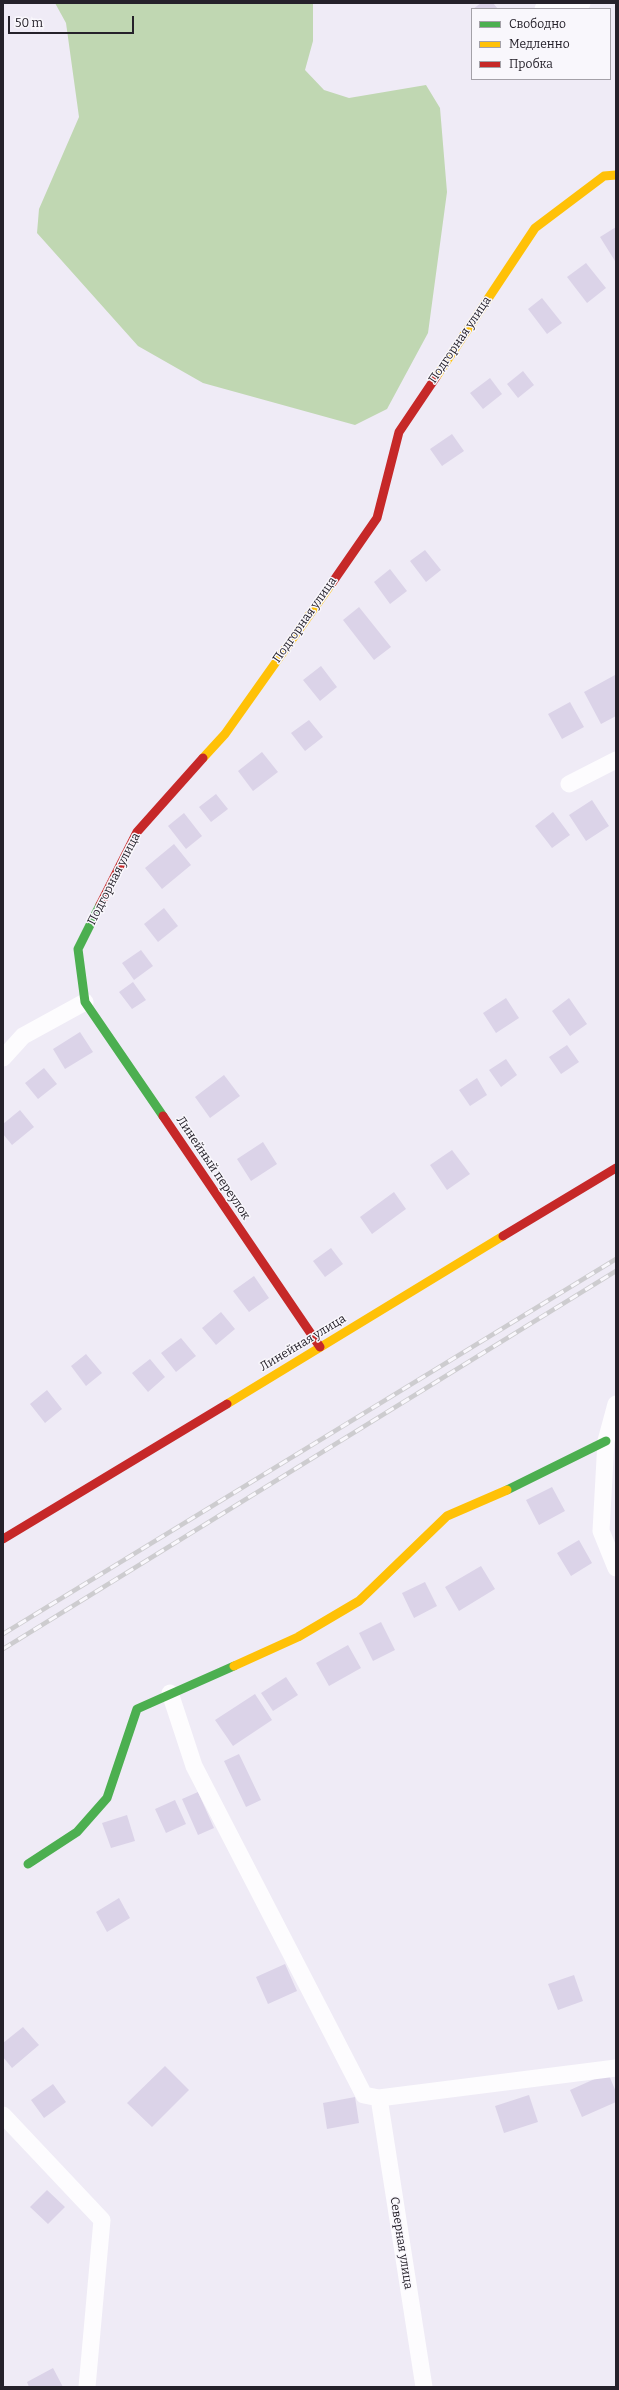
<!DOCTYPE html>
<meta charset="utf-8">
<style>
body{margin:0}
#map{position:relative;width:619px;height:2390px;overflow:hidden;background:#efebf6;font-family:Bitter,serif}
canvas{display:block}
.frame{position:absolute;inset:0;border:4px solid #25212a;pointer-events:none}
.legend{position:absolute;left:471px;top:8px;width:140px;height:72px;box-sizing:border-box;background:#f9f7fc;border:1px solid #a4a1a8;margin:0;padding:5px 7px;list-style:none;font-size:12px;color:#25212a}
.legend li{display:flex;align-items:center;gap:8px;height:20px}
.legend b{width:20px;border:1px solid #a4a1a8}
.scale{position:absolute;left:8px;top:16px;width:126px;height:18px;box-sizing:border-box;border:2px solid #25212a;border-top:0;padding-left:5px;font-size:12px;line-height:14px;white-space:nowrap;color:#25212a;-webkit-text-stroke:3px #f9f7fc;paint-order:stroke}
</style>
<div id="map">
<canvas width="619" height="2390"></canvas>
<div class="frame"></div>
<ul class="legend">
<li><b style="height:5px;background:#4caf50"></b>Свободно</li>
<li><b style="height:5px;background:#ffc107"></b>Медленно</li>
<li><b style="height:5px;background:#c62828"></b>Пробка</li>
</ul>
<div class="scale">50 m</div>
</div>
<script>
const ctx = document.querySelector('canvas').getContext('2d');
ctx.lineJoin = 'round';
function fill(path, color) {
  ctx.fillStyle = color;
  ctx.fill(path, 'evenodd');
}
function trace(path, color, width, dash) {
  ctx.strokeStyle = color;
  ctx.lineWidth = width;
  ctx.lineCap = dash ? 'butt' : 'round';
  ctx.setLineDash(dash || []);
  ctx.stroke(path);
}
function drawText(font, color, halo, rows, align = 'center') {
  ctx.font = font + ' Bitter,serif';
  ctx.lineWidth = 3;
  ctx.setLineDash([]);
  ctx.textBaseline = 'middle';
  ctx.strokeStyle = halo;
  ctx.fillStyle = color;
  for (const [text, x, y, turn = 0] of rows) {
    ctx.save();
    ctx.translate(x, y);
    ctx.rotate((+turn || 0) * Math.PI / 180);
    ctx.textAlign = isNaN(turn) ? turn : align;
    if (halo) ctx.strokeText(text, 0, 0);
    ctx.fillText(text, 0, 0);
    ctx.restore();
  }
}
fill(new Path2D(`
 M 55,3 L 313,3 L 313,41 L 305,70 L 324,90 L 349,98 L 426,85 L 440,108 L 447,192 L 428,333 L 387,409 L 355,425 L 203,383 L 138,346 L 37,233 L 39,209 L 79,117 L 66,23 Z`), '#c0d7b2');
fill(new Path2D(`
 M 481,3 L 493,3 L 498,9 L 473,9 Z
 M 616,227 L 616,260 L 615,261 L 600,237 Z
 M 586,263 L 606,288 L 587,303 L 567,277 Z
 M 542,298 L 562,323 L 547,334 L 528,309 Z
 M 523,371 L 534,385 L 518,398 L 507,384 Z
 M 490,378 L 502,394 L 483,409 L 470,393 Z
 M 452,434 L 464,451 L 442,466 L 430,449 Z
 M 425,550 L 441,570 L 426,582 L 410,561 Z
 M 390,569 L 407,591 L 390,604 L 374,582 Z
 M 359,607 L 391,647 L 374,660 L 343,620 Z
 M 321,666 L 337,687 L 320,701 L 303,680 Z
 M 615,675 L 616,716 L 601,724 L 584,692 Z
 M 570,702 L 584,727 L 562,739 L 548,714 Z
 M 309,720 L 323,737 L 305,751 L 291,733 Z
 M 262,752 L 278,772 L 253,791 L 238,771 Z
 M 216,794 L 228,809 L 211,822 L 199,807 Z
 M 592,800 L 609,826 L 586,841 L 569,815 Z
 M 553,812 L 570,835 L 552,848 L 535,826 Z
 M 184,813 L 202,836 L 186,849 L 168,826 Z
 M 174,844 L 191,865 L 162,889 L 145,868 Z
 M 164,908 L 178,926 L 158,942 L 144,924 Z
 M 141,950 L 153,966 L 134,980 L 122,963 Z
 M 133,982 L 146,1000 L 132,1009 L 119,992 Z
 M 506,998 L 519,1018 L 496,1033 L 483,1013 Z
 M 569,998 L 587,1024 L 570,1036 L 552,1011 Z
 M 80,1032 L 93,1052 L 65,1069 L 53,1049 Z
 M 567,1045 L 579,1062 L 561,1074 L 549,1057 Z
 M 506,1059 L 517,1075 L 501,1087 L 489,1070 Z
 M 44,1068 L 57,1084 L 38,1099 L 25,1083 Z
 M 224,1075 L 240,1096 L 210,1118 L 195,1097 Z
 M 477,1078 L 487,1095 L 470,1106 L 459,1090 Z
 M 20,1110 L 34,1127 L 12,1145 L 3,1134 L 3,1124 Z
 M 263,1142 L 277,1164 L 251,1181 L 237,1159 Z
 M 452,1150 L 470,1174 L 447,1190 L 430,1165 Z
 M 394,1192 L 406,1209 L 372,1234 L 360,1217 Z
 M 331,1248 L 343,1264 L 325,1277 L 313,1261 Z
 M 254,1276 L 269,1298 L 249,1312 L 233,1291 Z
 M 221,1312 L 235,1329 L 216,1345 L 202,1328 Z
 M 181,1338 L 196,1356 L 176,1372 L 161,1353 Z
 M 86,1354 L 102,1373 L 86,1386 L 71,1366 Z
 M 150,1359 L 165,1377 L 148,1392 L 132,1373 Z
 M 47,1390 L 62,1409 L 45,1423 L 30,1404 Z
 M 552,1487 L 565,1511 L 539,1525 L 526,1500 Z
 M 579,1540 L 592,1563 L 571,1576 L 557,1553 Z
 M 481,1566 L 495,1589 L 459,1611 L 445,1587 Z
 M 425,1582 L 437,1606 L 414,1618 L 402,1593 Z
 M 381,1622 L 395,1650 L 373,1661 L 359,1633 Z
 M 348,1645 L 361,1668 L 329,1686 L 316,1663 Z
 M 286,1677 L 298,1695 L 273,1711 L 261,1693 Z
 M 255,1694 L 272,1720 L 233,1746 L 215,1720 Z
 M 239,1754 L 261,1800 L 246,1807 L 224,1761 Z
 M 198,1792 L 214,1828 L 198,1835 L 182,1799 Z
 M 175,1800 L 186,1824 L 166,1833 L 155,1809 Z
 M 127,1815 L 135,1841 L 111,1848 L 102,1823 Z
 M 119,1898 L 130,1918 L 107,1932 L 96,1912 Z
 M 285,1964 L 297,1991 L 268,2004 L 256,1977 Z
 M 574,1975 L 583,2001 L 558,2010 L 548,1984 Z
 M 23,2027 L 39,2045 L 12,2068 L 3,2057 L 3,2043 Z
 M 165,2066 L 189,2090 L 152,2127 L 127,2103 Z
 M 608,2073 L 616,2092 L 616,2102 L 582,2117 L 570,2090 Z
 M 53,2084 L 66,2102 L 44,2118 L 31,2100 Z
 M 529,2095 L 538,2122 L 504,2133 L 495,2106 Z
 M 355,2097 L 359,2123 L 327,2129 L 323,2103 Z
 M 47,2190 L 65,2207 L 48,2224 L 30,2207 Z
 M 53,2368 L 63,2387 L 29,2387 L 27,2382 Z`), '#dbd3e8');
trace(new Path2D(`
 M 543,9 L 582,3
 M 569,784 L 616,760
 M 3,1058 L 23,1036 L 85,1002
 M 616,1404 L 606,1441 L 601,1531 L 616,1568
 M 170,1693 L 194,1766 L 364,2095 L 379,2098 L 616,2068
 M 379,2098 L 424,2387
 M 3,2115 L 102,2220 L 87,2387`), '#fdfcfe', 17);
trace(new Path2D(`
 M 100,905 L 78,949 L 85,1002 L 163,1116
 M 507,1490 L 606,1441
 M 28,1864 L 77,1832 L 107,1798 L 137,1709 L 234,1666`), '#4caf50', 9);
trace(new Path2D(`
 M 436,377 L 535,228 L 604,176 L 616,175
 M 203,758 L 225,734 L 332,583
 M 227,1404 L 503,1236
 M 234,1666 L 298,1637 L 359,1601 L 447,1516 L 507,1490`), '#ffc107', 9);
trace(new Path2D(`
 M 332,583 L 377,518 L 399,432 L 436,377
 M 100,905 L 137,832 L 203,758
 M 163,1116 L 320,1347
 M 503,1236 L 616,1168
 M 3,1539 L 227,1404`), '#c62828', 9);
const rail = new Path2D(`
 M 3,1634 L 616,1259
 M 3,1649 L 616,1271`);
trace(rail, '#cdcccf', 4.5);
trace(rail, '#f9f7fc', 3, [9]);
drawText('12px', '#25212a', '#f9f7fc', [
 ["Подгорная улица",460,340,-56],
 ["Подгорная улица",305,620,-55],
 ["Подгорная улица",114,879,-63],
 ["Линейный переулок",213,1168,56],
 ["Линейная улица",303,1343,-31],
 ["Северная улица",401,2243,81]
]);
</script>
